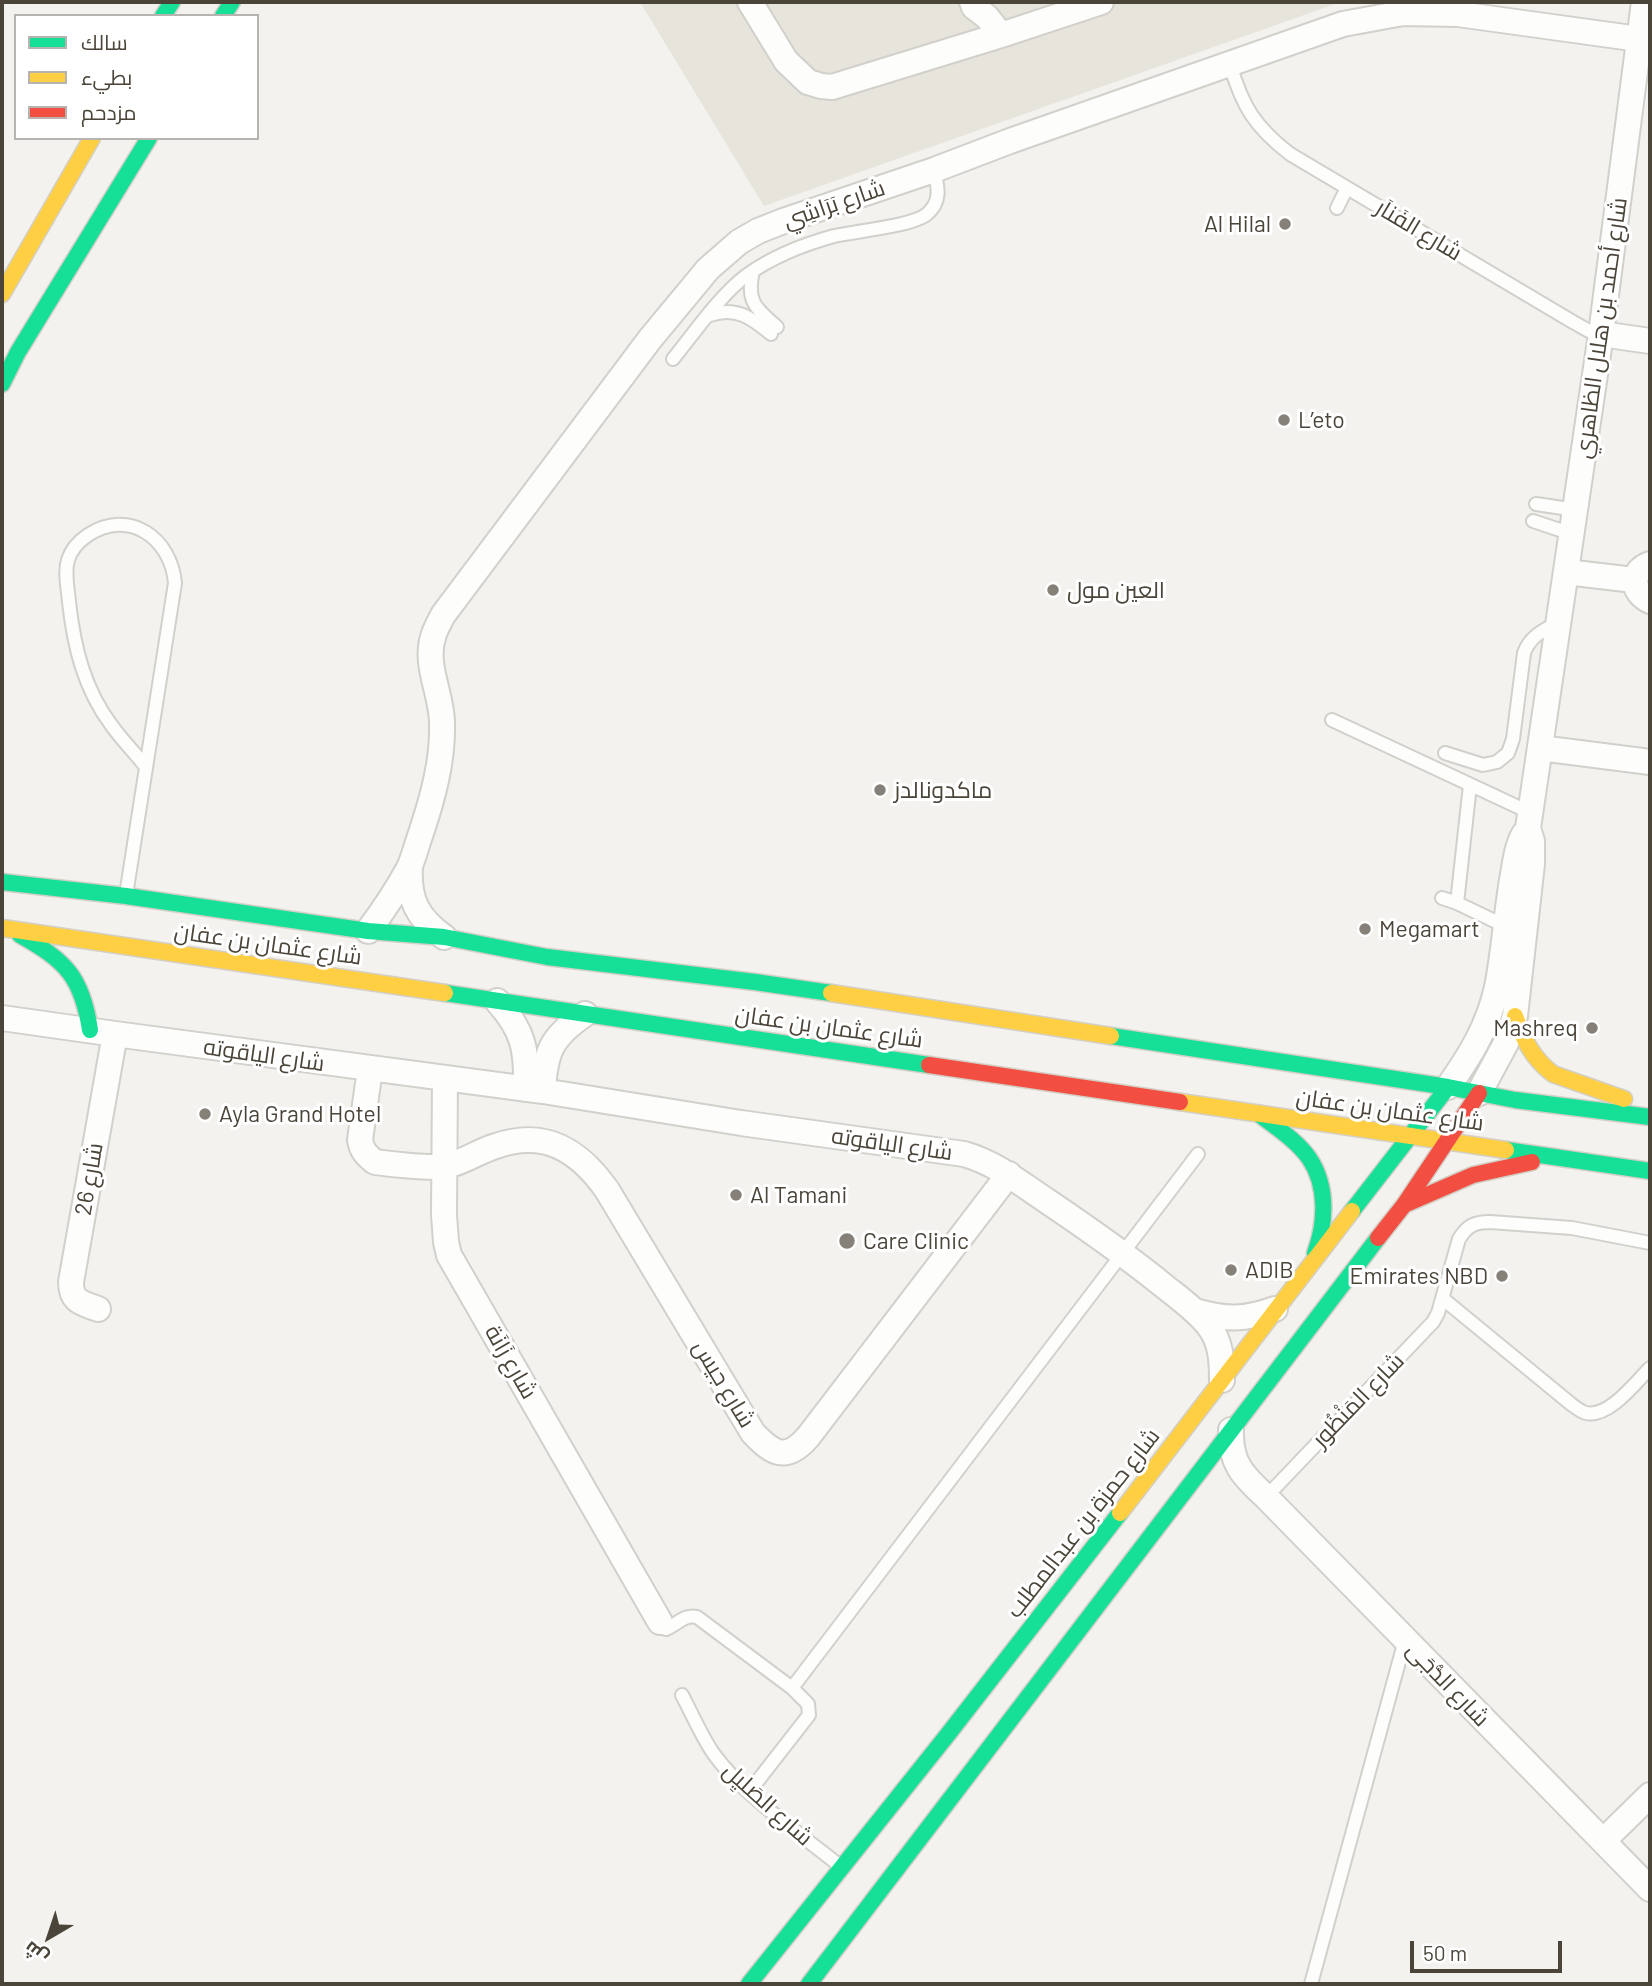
<!DOCTYPE html>
<meta charset="utf-8">
<style>
body{margin:0}
#map{position:relative;width:1652px;height:1986px;overflow:hidden;background:#f4f2ee;font-family:Barlow,Cairo,sans-serif}
canvas{display:block}
.frame{position:absolute;inset:0;border:4px solid #4b4439;pointer-events:none}
.legend{position:absolute;left:14px;top:14px;width:245px;height:126px;box-sizing:border-box;background:#fff;border:2px solid #b7b4b0;margin:0;padding:9px 12px;list-style:none;font-size:21px;color:#4b4439}
.legend li{display:flex;align-items:center;gap:14px;height:35px}
.legend b{width:35px;border:2px solid #b7b4b0}
.north{position:absolute;left:14px;top:1902px;width:70px;height:70px;-webkit-text-stroke:5px #fff;paint-order:stroke;rotate:219deg;font-size:19px;font-weight:700;line-height:28px;text-align:center;color:#4b4439}
.north::after{content:'';display:block;margin:auto;width:24px;height:32px;background:#4b4439;clip-path:polygon(50% 0,100% 100%,50% 72%,0 100%)}
.scale{position:absolute;left:1410px;top:1941px;width:152px;height:32px;box-sizing:border-box;border:4px solid #4b4439;border-top:0;padding-left:9px;font-size:21px;line-height:24px;white-space:nowrap;color:#4b4439;-webkit-text-stroke:5px #fff;paint-order:stroke}
</style>
<div id="map">
<canvas width="1652" height="1986"></canvas>
<div class="frame"></div>
<ul class="legend">
<li><b style="height:9px;background:#16e098"></b>سالك</li>
<li><b style="height:9px;background:#ffcf43"></b>بطيء</li>
<li><b style="height:9px;background:#f24e42"></b>مزدحم</li>
</ul>
<div class="north">ش</div>
<div class="scale">50 m</div>
</div>
<script>
const ctx = document.querySelector('canvas').getContext('2d');
ctx.lineJoin = 'round';
function fill(path, color) {
  ctx.fillStyle = color;
  ctx.fill(path, 'evenodd');
}
function trace(path, color, width, dash) {
  ctx.strokeStyle = color;
  ctx.lineWidth = width;
  ctx.lineCap = dash ? 'butt' : 'round';
  ctx.setLineDash(dash || []);
  ctx.stroke(path);
}
function drawText(font, color, halo, rows, align = 'center') {
  ctx.font = font + ' Barlow,Cairo,sans-serif';
  ctx.lineWidth = 6;
  ctx.setLineDash([]);
  ctx.textBaseline = 'middle';
  ctx.strokeStyle = halo;
  ctx.fillStyle = color;
  for (const [text, x, y, turn = 0] of rows) {
    ctx.save();
    ctx.translate(x, y);
    ctx.rotate((+turn || 0) * Math.PI / 180);
    ctx.textAlign = isNaN(turn) ? turn : align;
    if (halo) ctx.strokeText(text, 0, 0);
    ctx.fillText(text, 0, 0);
    ctx.restore();
  }
}
fill(new Path2D(`
 M 640,2 L 1341,2 L 764,206 Z`), '#e7e4dc');
const lane = new Path2D(`
 M 1230,64 C 1242,106 1255,127 1290,154 L 1573,322 L 1589,331 L 1601,334
 M 1337,208 L 1347,188
 M 753,271 C 746,301 755,308 777,327
 M 710,315 C 736,306 752,318 771,334
 M 673,359 C 694,333 721,294 747,275 C 772,257 805,244 834,236 C 856,231 913,226 927,214 C 942,201 938,187 934,170
 M 1536,504 L 1576,510
 M 1533,521 L 1572,534
 M 1332,720 L 1531,813
 M 1445,753 L 1483,765 L 1497,762 L 1508,753 L 1513,739 L 1524,653 C 1530,636 1544,630 1559,622
 M 126,895 L 175,583 C 171,538 129,508 88,535 C 79,541 71,550 68,560 C 64,573 68,588 69,602 C 74,647 84,689 112,726 C 122,740 135,753 146,767
 M 1442,898 L 1457,903 L 1505,926
 M 1457,903 L 1470,785
 M 1442,1298 L 1571,1404 C 1575,1407 1581,1412 1586,1413 C 1609,1418 1636,1382 1650,1368
 M 1266,1497 L 1433,1322 L 1438,1313 L 1459,1239 C 1467,1226 1474,1222 1490,1222 L 1572,1228 L 1650,1243
 M 660,1623 L 666,1629 C 678,1624 684,1614 697,1617 L 792,1688 L 808,1704 L 809,1715 L 749,1792
 M 792,1688 L 1198,1154
 M 682,1695 C 692,1714 701,1735 713,1753 C 744,1796 798,1832 840,1866
 M 1311,1984 L 1405,1640`);
const street = new Path2D(`
 M 750,2 L 786,61 L 808,82 L 821,86 L 832,87 L 1001,35 L 1101,2
 M 972,2 L 974,7 L 987,17 L 1001,35
 M 1601,334 L 1650,341
 M 1650,564 C 1630,571 1631,592 1650,601
 M 1566,572 L 1634,580
 M 1540,748 L 1650,762
 M 410,866 C 408,899 417,918 444,937
 M 368,931 C 383,911 397,890 409,868 C 414,857 417,844 421,833 C 433,797 443,761 442,723 C 442,693 423,664 434,634 C 436,628 440,621 443,615 L 650,339 L 708,269 L 739,242 L 758,231 L 786,220 L 934,170 L 1010,141 L 1343,24 L 1403,13 L 1458,14 L 1639,39
 M 497,1001 C 524,1031 527,1050 526,1089
 M 2,1018 L 115,1034 L 543,1091 L 741,1123 L 964,1154 C 996,1163 1020,1183 1047,1201 C 1087,1228 1126,1255 1164,1286 C 1179,1298 1196,1310 1208,1325 C 1221,1341 1222,1360 1222,1380
 M 370,1069 L 360,1140 C 362,1151 366,1155 375,1162 C 389,1164 433,1169 446,1166 C 464,1162 479,1151 496,1146 C 545,1129 579,1150 607,1190 L 753,1433 C 773,1454 786,1462 808,1437 L 1009,1174
 M 445,1079 L 444,1215 L 446,1242 L 449,1255 L 660,1622
 M 1448,1087 C 1470,1056 1489,1025 1497,987 C 1504,952 1506,916 1512,880 C 1515,865 1516,848 1524,834
 M 543,1091 C 545,1052 551,1037 585,1014
 M 1479,1093 L 1506,1043 L 1515,1016 L 1532,864 L 1532,841 L 1528,828 L 1601,334 L 1644,2
 M 98,1309 C 82,1303 71,1302 71,1282 L 115,1034
 M 1195,1311 C 1226,1320 1245,1320 1275,1309
 M 1231,1430 C 1230,1463 1243,1476 1266,1497 L 1650,1889
 M 1603,1841 L 1650,1795`);
const fast = new Path2D(`
 M 163,16 L 172,2
 M 223,16 L 232,2
 M 2,384 L 18,352 L 149,138
 M 2,882 L 126,896 L 368,931 L 444,937 L 547,957 L 755,982 L 831,993
 M 20,935 C 66,961 82,977 90,1030
 M 445,993 L 929,1065
 M 1111,1036 L 1448,1087 L 1515,1100 L 1650,1117
 M 1260,1115 C 1277,1128 1297,1141 1309,1158 C 1328,1186 1326,1223 1315,1253
 M 1506,1150 L 1650,1171
 M 1352,1211 L 1448,1087
 M 749,1984 L 949,1733 L 1120,1513
 M 809,1984 L 1378,1238`);
const slow = new Path2D(`
 M 2,294 L 92,138
 M 2,928 L 445,993
 M 831,993 L 1111,1036
 M 1515,1016 C 1524,1040 1532,1058 1553,1074 L 1624,1099
 M 1180,1102 L 1506,1150
 M 1120,1513 L 1352,1211`);
const jam = new Path2D(`
 M 929,1065 L 1180,1102
 M 1404,1205 L 1473,1175 L 1532,1162
 M 1378,1238 L 1404,1205 L 1479,1093`);
trace(lane, '#d2d0cb', 16);
trace(street, '#d2d0cb', 28);
trace(fast, '#d3cfc5', 19);
trace(slow, '#d3cfc5', 19);
trace(jam, '#d3cfc5', 19);
trace(lane, '#fdfdfc', 12);
trace(street, '#fdfdfc', 24);
trace(fast, '#16e098', 16);
trace(slow, '#ffcf43', 16);
trace(jam, '#f24e42', 16);
for (const [x, y, r, color] of [
 [1285,224,7,"#868178"],
 [1284,420,7,"#868178"],
 [1053,590,7,"#868178"],
 [880,790,7,"#868178"],
 [1365,929,7,"#868178"],
 [1592,1028,7,"#868178"],
 [205,1114,7,"#868178"],
 [736,1195,7,"#868178"],
 [847,1241,9,"#868178"],
 [1231,1270,7,"#868178"],
 [1502,1276,7,"#868178"]
]) {
  const dot = new Path2D();
  dot.arc(x, y, r, 0, 2 * Math.PI);
  ctx.fillStyle = color;
  ctx.fill(dot);
  trace(dot, '#fff', 2.5);
}
drawText('23px', '#4b4439', '#fff', [
 ["شارع بَرَاشِي",834,204,-19],
 ["شارع الفَناَر",1419,230,31],
 ["شارع أحمد بن هلال الظاهري",1601,328,-82],
 ["شارع عثمان بن عفان",268,944,8],
 ["شارع عثمان بن عفان",829,1027,8],
 ["شارع الياقوته",264,1055,8],
 ["شارع عثمان بن عفان",1390,1110,8],
 ["شارع الياقوته",892,1144,8],
 ["شارع 26",89,1179,-80],
 ["شارع زَانَة",511,1362,60],
 ["شارع جيس",724,1384,59],
 ["شارع المَنْظُور",1358,1400,-46],
 ["شارع حمزة بن عبدالمطلب",1083,1523,-52],
 ["شارع الدُّجَى",1448,1684,46],
 ["شارع الصَليِل",768,1804,42]
]);
drawText('23px', '#4b4439', '#fff', [
 ["Al Hilal",1271,224,"right"],
 ["L’eto",1298,420],
 ["العين مول",1067,590],
 ["ماكدونالدز",894,790],
 ["Megamart",1379,929],
 ["Mashreq",1578,1028,"right"],
 ["Ayla Grand Hotel",219,1114],
 ["Al Tamani",750,1195],
 ["Care Clinic",863,1241],
 ["ADIB",1245,1270],
 ["Emirates NBD",1488,1276,"right"]
], 'left');
</script>
